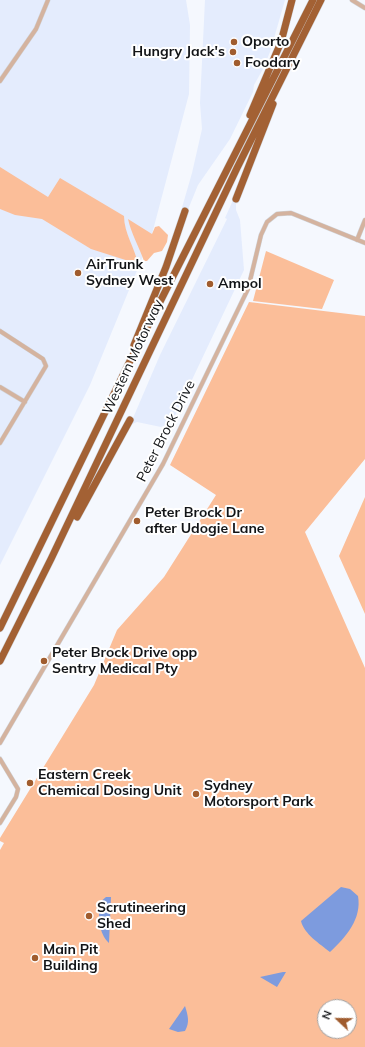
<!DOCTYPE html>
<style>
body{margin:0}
#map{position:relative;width:365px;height:1047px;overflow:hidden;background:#f5f8fe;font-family:Mulish,sans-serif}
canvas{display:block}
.north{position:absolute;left:317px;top:999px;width:40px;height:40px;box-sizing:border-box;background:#fff;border:1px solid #a0a1a2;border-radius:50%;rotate:292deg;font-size:11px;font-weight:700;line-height:16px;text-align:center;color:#121417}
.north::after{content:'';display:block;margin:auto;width:14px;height:18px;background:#a05c2e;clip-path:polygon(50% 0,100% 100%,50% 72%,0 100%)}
</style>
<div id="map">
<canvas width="365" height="1047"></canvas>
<div class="north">N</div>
</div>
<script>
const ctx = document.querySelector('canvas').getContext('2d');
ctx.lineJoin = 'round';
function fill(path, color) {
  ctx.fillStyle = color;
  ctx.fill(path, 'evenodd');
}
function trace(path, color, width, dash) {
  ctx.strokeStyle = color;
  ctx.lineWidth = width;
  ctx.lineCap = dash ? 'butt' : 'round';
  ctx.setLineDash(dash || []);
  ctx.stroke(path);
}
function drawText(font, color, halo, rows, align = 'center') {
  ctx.font = font + ' Mulish,sans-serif';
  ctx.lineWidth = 4;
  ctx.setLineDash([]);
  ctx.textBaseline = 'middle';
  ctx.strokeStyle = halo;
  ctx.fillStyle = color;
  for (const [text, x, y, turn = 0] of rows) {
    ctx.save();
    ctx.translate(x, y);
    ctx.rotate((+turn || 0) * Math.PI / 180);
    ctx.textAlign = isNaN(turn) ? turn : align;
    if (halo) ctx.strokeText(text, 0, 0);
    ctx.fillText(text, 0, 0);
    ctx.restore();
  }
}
fill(new Path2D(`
 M 0,0 L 186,0 L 190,25 L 189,94 L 152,234 L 90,385 L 0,565 Z
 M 205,0 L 285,0 L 270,52 L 263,69 L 254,85 L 253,92 L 230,139 L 198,185 L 187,212 L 181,211 L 192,173 L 202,129 L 200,103 Z
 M 234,198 L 236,200 L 236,210 L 240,220 L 244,270 L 172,422 L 161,427 L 137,422 L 130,425 L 160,355 L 227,219 L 225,218 Z`), '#e4ecfd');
fill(new Path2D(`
 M 0,167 L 48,197 L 60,178 L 124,216 C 124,233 135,248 138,264 L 91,249 L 42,219 L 15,215 L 0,209 Z
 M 128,219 L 152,234 L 155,227 L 159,226 L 168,235 L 167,242 L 162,251 L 154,253 L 147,261 L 144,261 C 139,247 131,233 128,219 Z
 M 266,251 L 334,280 L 322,309 L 253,301 Z
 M 249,302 L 365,316 L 365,459 L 305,532 L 365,668 L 365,1047 L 0,1047 L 0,850 L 4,843 L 0,841 L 0,838 L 94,685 L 117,630 L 164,577 L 216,495 L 170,465 ZM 325,1007 L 349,1007 L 349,1031 L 325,1031 Z
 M 365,497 L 365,614 L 339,556 Z`), '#fbbe99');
fill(new Path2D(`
 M 341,887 L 350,889 L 358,896 C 362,919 346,937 330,952 C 320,944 304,934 301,921 Z
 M 106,897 L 111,897 L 109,943 C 98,933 99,916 99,903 Z
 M 283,972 L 286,972 L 277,987 L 260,977 Z
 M 185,1006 C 188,1016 190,1022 185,1031 L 178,1032 L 169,1029 Z`), '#7d9bde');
const minor = new Path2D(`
 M 352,0 L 365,8
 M 0,81 L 36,29 L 48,0
 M 357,240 L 365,220
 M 0,331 L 43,359 L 46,366 L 0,443
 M 0,387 L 25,402
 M 0,743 L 163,464 L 248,289 L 261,235 L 267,222 L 277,214 L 291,213 L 365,243
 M 0,759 L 18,789 L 16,797 L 0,823`);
const motorway = new Path2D(`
 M 250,115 L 281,42 L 292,0
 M 236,199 L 273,104
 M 134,345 L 166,267 L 185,211
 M 77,517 L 130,420
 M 0,628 L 128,365 L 313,0
 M 0,661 L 51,559 L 237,168 L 321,0`);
trace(minor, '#d1d4d9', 5);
trace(motorway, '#d1d4d9', 8);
trace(minor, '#d4b39f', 4);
trace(motorway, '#a36134', 7);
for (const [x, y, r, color] of [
 [234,42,4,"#a05c2e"],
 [233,52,4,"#a05c2e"],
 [237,63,4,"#a05c2e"],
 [78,273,4,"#a05c2e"],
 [210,284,4,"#a05c2e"],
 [137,521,4,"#a05c2e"],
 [44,661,4,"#a05c2e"],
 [30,783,4,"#a05c2e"],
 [196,794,4,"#a05c2e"],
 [89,916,4,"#a05c2e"],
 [35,958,4,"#a05c2e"]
]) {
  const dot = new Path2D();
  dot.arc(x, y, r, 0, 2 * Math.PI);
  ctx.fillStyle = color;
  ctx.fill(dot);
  trace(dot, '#fff', 1.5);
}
drawText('bold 14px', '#121417', '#fff', [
 ["Oporto",242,42],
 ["Hungry Jack's",225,52,"right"],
 ["Foodary",245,63],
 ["AirTrunk",86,265],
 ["Sydney West",86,281],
 ["Ampol",218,284],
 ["Peter Brock Dr",145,513],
 ["after Udogie Lane",145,529],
 ["Peter Brock Drive opp",52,653],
 ["Sentry Medical Pty",52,669],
 ["Eastern Creek",38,775],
 ["Chemical Dosing Unit",38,791],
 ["Sydney",204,786],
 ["Motorsport Park",204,802],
 ["Scrutineering",97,908],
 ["Shed",97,924],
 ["Main Pit",43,950],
 ["Building",43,966]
], 'left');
drawText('14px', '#121417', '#fff', [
 ["Western Motorway",133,357,-65],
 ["Peter Brock Drive",166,431,-63]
]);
</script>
